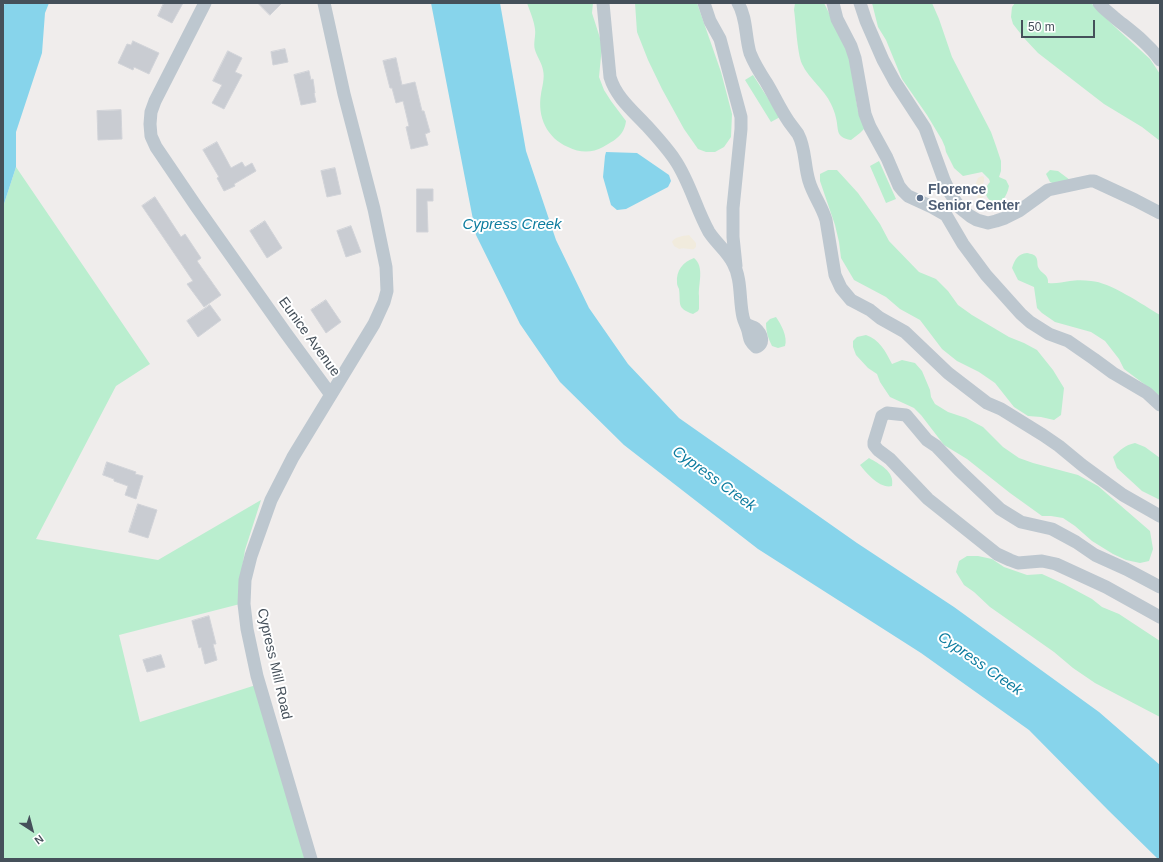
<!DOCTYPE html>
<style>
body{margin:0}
#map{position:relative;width:1163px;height:862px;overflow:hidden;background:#f0edec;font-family:Arial,sans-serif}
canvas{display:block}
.frame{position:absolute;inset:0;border:4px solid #45505a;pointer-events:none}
.north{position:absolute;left:12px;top:810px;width:40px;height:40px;-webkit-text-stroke:3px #fff;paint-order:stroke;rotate:144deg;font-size:11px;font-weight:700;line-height:16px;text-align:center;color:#45505a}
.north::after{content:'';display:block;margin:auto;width:14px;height:18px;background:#45505a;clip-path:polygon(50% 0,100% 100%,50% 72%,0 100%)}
.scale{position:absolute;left:1021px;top:20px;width:74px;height:18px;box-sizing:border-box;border:2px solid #45505a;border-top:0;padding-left:5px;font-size:12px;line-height:14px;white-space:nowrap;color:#45505a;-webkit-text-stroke:3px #fff;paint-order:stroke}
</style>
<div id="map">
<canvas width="1163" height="862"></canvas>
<div class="frame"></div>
<div class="north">N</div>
<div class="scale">50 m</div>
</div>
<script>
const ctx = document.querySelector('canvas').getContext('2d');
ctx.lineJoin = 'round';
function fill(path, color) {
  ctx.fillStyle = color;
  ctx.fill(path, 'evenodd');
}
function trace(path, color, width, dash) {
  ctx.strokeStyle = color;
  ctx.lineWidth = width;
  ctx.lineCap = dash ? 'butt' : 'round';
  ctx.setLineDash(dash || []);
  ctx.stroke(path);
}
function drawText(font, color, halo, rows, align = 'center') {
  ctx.font = font + ' Arial,sans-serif';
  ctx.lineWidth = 4;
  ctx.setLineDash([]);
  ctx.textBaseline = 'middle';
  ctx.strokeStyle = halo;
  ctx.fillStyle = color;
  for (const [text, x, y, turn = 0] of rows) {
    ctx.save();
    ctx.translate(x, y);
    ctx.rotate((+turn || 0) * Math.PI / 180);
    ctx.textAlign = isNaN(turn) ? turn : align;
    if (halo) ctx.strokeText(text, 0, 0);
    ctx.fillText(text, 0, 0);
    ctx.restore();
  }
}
fill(new Path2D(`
 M 527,3 L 593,3 L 592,13 L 600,38 L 602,46 L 599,77 L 604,90 L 611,101 L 626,121 C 624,136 615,140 603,147 C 592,153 580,153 568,147 C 547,138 537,117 541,94 C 542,87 545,78 543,70 C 542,63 537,57 535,50 C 533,43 536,36 535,29 C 534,20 530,12 527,3 Z
 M 635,3 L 697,3 L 721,72 L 732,114 L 731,137 L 724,147 L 715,152 L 706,152 L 698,149 L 684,129 L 662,89 L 648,60 L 637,32 Z
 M 795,3 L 824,3 L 854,63 L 855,93 L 858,111 L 865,128 L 860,133 L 851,140 C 835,137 839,130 836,118 C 835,113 833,108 831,104 C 824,89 809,79 802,64 C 797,52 796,23 794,10 Z
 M 872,3 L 932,3 L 939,19 L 952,57 L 991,132 L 996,146 L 1001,161 L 1001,171 L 999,177 L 1006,180 L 1009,186 C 1003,217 975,197 990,182 L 989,179 L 982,172 L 963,176 L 954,168 L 946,152 L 945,147 L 942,140 L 927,115 L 902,79 L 886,40 L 878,27 Z
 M 1015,3 L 1091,3 L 1114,26 L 1150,59 L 1160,74 L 1160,141 L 1142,127 L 1104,104 L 1038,53 L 1024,38 L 1013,24 L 1011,17 L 1012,7 Z
 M 753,75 L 780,117 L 771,122 L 745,80 Z
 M 879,161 L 896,199 L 886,203 L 870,166 Z
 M 16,167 L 150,364 L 116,386 L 36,539 L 158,560 L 261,500 L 245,550 L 239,587 L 240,604 L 119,635 L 140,722 L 256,685 L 305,859 L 3,859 L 3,207 Z
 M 828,170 L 837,170 L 858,193 L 880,224 L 889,241 L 919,272 L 936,279 L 948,291 L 958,305 L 972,315 L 1009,337 L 1024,343 L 1037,350 L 1053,370 L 1064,388 L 1061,415 L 1054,420 L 1041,417 L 1028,416 L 1014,407 L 995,383 L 979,372 L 957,361 L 942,349 L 920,320 L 900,309 L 886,297 L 854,280 L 841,258 L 839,242 L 835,225 L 820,181 L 820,174 Z
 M 1050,170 L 1058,171 L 1070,180 L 1060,186 L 1050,182 L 1046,174 Z
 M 1027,253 C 1031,254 1034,254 1036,257 C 1038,260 1037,264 1038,267 C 1041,274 1049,274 1048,283 C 1056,284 1062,282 1070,281 C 1076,280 1084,280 1091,281 C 1110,282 1143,305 1160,315 L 1160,396 L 1124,369 L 1119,359 L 1105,341 L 1091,332 L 1055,322 L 1042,313 L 1037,308 L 1034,287 L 1018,280 L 1012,268 C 1015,259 1018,254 1027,253 Z
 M 694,258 C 705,267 698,284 699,296 C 699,300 699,304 699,309 L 698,311 L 693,314 C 676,308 681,304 679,289 C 678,287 677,285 677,283 C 676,270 683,262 694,258 Z
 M 776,317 C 781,324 788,337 785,346 L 778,348 L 772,346 C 768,338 766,332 766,323 L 770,319 Z
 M 866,335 C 879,339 886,352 892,364 L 902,360 L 915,363 L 922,371 L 930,390 L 931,397 L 935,404 L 948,412 L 966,418 L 983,427 L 1003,447 L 1019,458 L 1033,463 L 1078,475 L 1098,486 L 1150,531 L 1153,549 L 1149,561 L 1140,563 L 1126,560 L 1113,554 L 1092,541 L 1075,526 L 1063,518 L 1051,516 L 1042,516 L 1010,493 L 967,459 L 944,445 L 921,415 L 914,408 L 890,397 L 880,382 L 877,374 L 868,368 L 856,355 L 853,347 L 853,341 L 857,337 Z
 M 1135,443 L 1145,447 L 1160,458 L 1160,500 L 1142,491 L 1117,468 L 1113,457 C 1120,450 1125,445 1135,443 Z
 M 869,458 C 879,464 895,471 892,486 C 880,489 867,474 860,465 Z
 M 967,556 L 978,556 L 992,559 L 1004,567 L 1027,575 L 1042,574 L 1064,584 L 1092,599 L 1102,607 L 1119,614 L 1160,641 L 1160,717 L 1095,683 L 1073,668 L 1054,652 L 990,607 L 974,592 L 964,585 L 956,572 L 959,561 Z`), '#baeecf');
fill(new Path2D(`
 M 982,176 L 984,177 L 984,181 L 982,187 L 984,196 L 982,198 L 978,199 L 974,188 L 978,178 Z
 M 689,235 L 696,243 L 696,247 L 694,249 C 688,250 685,247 679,249 L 674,246 L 672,242 C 674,237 683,236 689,235 Z`), '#f1ebdd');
fill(new Path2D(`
 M 5,3 L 49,3 L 45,13 L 42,53 L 16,132 L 16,167 L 3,207 L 3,8 Z
 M 431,3 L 500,3 L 526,151 L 556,240 L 589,308 L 628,364 L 679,418 L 857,543 L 954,607 L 1099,712 L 1160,765 L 1160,859 L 1158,859 L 1108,810 L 1029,730 L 921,653 L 758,549 L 624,445 L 560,382 L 520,324 L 476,235 Z
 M 606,152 L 637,153 L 669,175 L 671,181 L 668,187 L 626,209 L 617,210 L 611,205 L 603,177 L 605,156 Z`), '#87d4eb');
const building = new Path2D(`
 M 164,3 L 183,3 L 172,23 L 158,16 Z
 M 258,3 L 282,3 L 270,15 Z
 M 133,41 L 159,53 L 149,74 L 134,67 L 133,70 L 118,63 L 127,44 L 131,45 Z
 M 285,49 L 288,62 L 273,65 L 271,52 Z
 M 228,51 L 242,58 L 235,72 L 242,75 L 224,109 L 212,103 L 222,85 L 213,81 Z
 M 396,58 L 402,85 L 415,82 L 422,111 L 424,111 L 430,132 L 425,134 L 428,145 L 411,149 L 406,127 L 409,126 L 403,101 L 396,103 L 392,88 L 390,88 L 383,61 Z
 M 309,71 L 311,80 L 313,79 L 315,93 L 314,93 L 316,102 L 301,105 L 294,75 Z
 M 121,110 L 122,139 L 98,140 L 97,111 Z
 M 217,142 L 231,168 L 242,162 L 245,167 L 252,163 L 256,171 L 234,184 L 235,186 L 224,191 L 217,178 L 219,177 L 203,150 Z
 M 335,168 L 341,194 L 327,197 L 321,171 Z
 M 417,189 L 433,189 L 433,201 L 427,201 L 428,232 L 417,232 Z
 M 155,197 L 181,237 L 185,234 L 201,258 L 197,261 L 221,295 L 204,307 L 187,284 L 193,281 L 142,206 Z
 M 265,221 L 282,248 L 267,258 L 250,231 Z
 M 351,226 L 361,252 L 346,257 L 337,231 Z
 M 326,300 L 341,322 L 326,333 L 311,310 Z
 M 210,305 L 221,320 L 198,337 L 187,321 Z
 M 107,462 L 136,472 L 135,474 L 143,476 L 136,499 L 125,495 L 128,486 L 114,481 L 114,479 L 103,475 Z
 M 138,504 L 157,510 L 148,538 L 129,532 Z
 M 209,616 L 216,644 L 213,644 L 217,660 L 205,664 L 201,647 L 199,648 L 192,621 Z
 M 161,655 L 165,667 L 147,672 L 143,660 Z`);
fill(building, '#c9ccd2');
trace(building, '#d1d3d8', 1);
trace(new Path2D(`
 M 205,3 L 155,101 L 151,112 L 150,124 L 151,136 L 156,147 L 196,206 L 285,332 L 331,395
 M 603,3 L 610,77 C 616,97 632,110 646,125 C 656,136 667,148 675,160 C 690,182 696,209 709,232 C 716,243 727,251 733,263 C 742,279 739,300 743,317 C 744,322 747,326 748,331 C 750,339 749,341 756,347 C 765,344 762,334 755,328 C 753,327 749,326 746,324
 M 704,3 L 710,21 L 720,39 L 741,117 L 741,129 L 733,208 L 733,237 L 736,266
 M 738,3 C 747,18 745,36 750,53 C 754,63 760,73 766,82 C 774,95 780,109 789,122 C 792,126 795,130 798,134 C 806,149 804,165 809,181 C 813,195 822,206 826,220 L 835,275 L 841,288 L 851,300 L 870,310 L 880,318 L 905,332 L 948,373 L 987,403 L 1001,409 L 1043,435 L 1059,446 L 1082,465 L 1123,495 L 1160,516
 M 833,3 L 837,19 L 851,46 L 855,58 L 865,114 L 870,127 L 887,158 L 899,186 L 903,191 L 908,196 L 932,207 L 946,215 L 963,244 L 986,275 L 1021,314 L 1030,322 L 1049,334 L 1068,341 L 1094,359 L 1113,373 L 1147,393 L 1160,405
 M 860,3 L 866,21 L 883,60 L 895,82 L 925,128 L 944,180 L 950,193 L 960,208 L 970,216 L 977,220 L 988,223 L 996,221 L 1005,218 L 1019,211 L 1048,190 L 1090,181 L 1094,181 L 1135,200 L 1160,213
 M 1099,3 C 1103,9 1110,13 1115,18 C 1131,31 1148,43 1160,60
 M 1160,587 L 1126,569 L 1095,555 L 1076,542 L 1052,529 L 1021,522 L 1000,509 L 959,470 L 936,446 L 927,440 L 906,415 L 887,413 L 882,416 L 874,442 L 874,445 L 878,450 L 890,459 L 928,499 L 997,554 L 1010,560 L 1018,563 L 1042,561 L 1056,564 L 1106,587 L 1160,617
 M 311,859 L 257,676 L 247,629 L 244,604 L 245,580 L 251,556 L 271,500 L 293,457 L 374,324 L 384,302 L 387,291 L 386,267 L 374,209 L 344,94 L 324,3`), '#bdc7cf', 13);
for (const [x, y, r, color] of [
 [920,198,4,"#5c6f8a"]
]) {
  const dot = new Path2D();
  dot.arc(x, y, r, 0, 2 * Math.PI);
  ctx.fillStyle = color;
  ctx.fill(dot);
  trace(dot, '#fff', 1.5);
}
drawText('bold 14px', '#4e5e75', '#fff', [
 ["Florence",928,190],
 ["Senior Center",928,206]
], 'left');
drawText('14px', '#45505a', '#fff', [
 ["Eunice Avenue",309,337,54],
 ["Cypress Mill Road",274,664,77]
]);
drawText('italic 15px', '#0c7c9f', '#fff', [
 ["Cypress Creek",512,225],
 ["Cypress Creek",714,479,36],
 ["Cypress Creek",980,664,35]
]);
</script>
